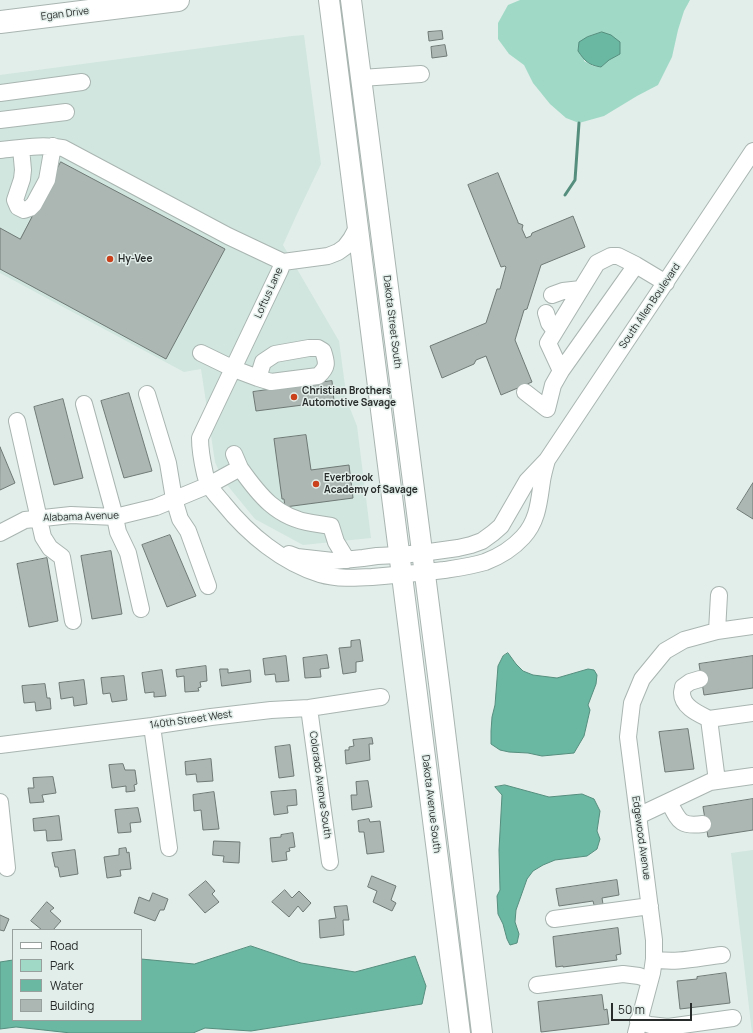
<!DOCTYPE html>
<style>
body{margin:0}
#map{position:relative;width:753px;height:1033px;overflow:hidden;background:#e2eeea;font-family:Manrope,sans-serif}
canvas{display:block}
.legend{position:absolute;left:12px;top:929px;width:130px;height:92px;box-sizing:border-box;background:#e2eeea;border:1px solid #98a09e;margin:0;padding:5px 7px;list-style:none;font-size:12px;color:#282c2b}
.legend li{display:flex;align-items:center;gap:8px;height:20px}
.legend b{width:20px;border:1px solid #98a09e}
.scale{position:absolute;left:611px;top:1003px;width:81px;height:18px;box-sizing:border-box;border:2px solid #282c2b;border-top:0;padding-left:5px;font-size:12px;line-height:14px;white-space:nowrap;color:#282c2b;-webkit-text-stroke:3px #e2eeea;paint-order:stroke}
</style>
<div id="map">
<canvas width="753" height="1033"></canvas>
<ul class="legend">
<li><b style="height:5px;background:#fff"></b>Road</li>
<li><b style="height:11px;background:#a1d9c7"></b>Park</li>
<li><b style="height:11px;background:#6ab8a2"></b>Water</li>
<li><b style="height:11px;background:#acb7b3"></b>Building</li>
</ul>
<div class="scale">50 m</div>
</div>
<script>
const ctx = document.querySelector('canvas').getContext('2d');
ctx.lineJoin = 'round';
function fill(path, color) {
  ctx.fillStyle = color;
  ctx.fill(path, 'evenodd');
}
function trace(path, color, width, dash) {
  ctx.strokeStyle = color;
  ctx.lineWidth = width;
  ctx.lineCap = dash ? 'butt' : 'round';
  ctx.setLineDash(dash || []);
  ctx.stroke(path);
}
function drawText(font, color, halo, rows, align = 'center') {
  ctx.font = font + ' Manrope,sans-serif';
  ctx.lineWidth = 3;
  ctx.setLineDash([]);
  ctx.textBaseline = 'middle';
  ctx.strokeStyle = halo;
  ctx.fillStyle = color;
  for (const [text, x, y, turn = 0] of rows) {
    ctx.save();
    ctx.translate(x, y);
    ctx.rotate((+turn || 0) * Math.PI / 180);
    ctx.textAlign = isNaN(turn) ? turn : align;
    if (halo) ctx.strokeText(text, 0, 0);
    ctx.fillText(text, 0, 0);
    ctx.restore();
  }
}
fill(new Path2D(`
 M 304,35 L 321,164 L 297,214 L 283,245 L 339,341 L 347,401 L 357,426 L 371,538 L 303,545 L 255,519 L 223,480 L 215,462 L 201,369 L 184,372 L 0,273 L 0,75 L 292,36 Z
 M 753,850 L 753,1033 L 752,1033 L 731,853 Z`), '#d1e6df');
fill(new Path2D(`
 M 520,0 L 690,0 L 684,11 L 678,30 L 672,57 L 658,85 L 637,96 L 604,116 L 579,123 L 566,118 L 550,104 L 533,83 L 524,65 L 509,54 L 498,39 L 498,23 L 508,5 ZM 594,35 L 620,54 L 608,60 L 601,67 L 593,66 L 584,61 L 587,37 Z`), '#a1d9c7');
const water = new Path2D(`
 M 602,32 L 611,35 L 620,42 L 620,54 L 609,60 L 601,67 C 588,65 585,61 578,51 L 579,42 L 587,37 Z
 M 508,653 L 516,664 L 523,671 L 533,675 L 557,678 L 588,669 L 594,670 L 597,675 L 596,684 L 588,705 L 590,710 L 584,736 L 574,753 L 542,756 L 528,753 L 509,752 L 500,750 L 491,744 L 491,731 L 492,717 L 495,705 L 498,666 L 503,656 Z
 M 505,785 L 549,797 L 582,794 L 594,799 L 600,811 L 597,831 L 600,839 L 597,849 L 587,856 L 555,860 L 543,865 L 533,871 L 527,879 L 516,910 L 515,922 L 519,934 L 517,943 L 510,945 L 507,939 L 503,924 L 498,914 L 497,896 L 500,890 L 499,850 L 502,795 L 495,787 Z
 M 251,946 L 301,963 L 355,972 L 415,956 L 426,986 L 422,1004 L 251,1031 L 205,1028 L 193,1033 L 71,1033 L 16,1027 L 0,1029 L 0,962 L 13,960 L 13,1020 L 141,1020 L 141,959 L 194,964 Z`);
fill(water, '#6ab8a2');
trace(water, '#568e7e', 1);
trace(new Path2D(`
 M 565,195 L 575,180 L 579,123`), '#568e7e', 3);
const building = new Path2D(`
 M 442,31 L 443,39 L 429,41 L 428,32 Z
 M 445,45 L 447,56 L 432,58 L 431,47 Z
 M 61,162 L 225,249 L 166,359 L 0,269 L 0,228 L 20,239 Z
 M 498,173 L 518,222 L 518,223 L 523,225 L 522,229 L 526,238 L 531,236 L 532,233 L 573,216 L 585,247 L 541,265 L 527,309 L 524,310 L 515,340 L 532,382 L 501,395 L 486,356 L 476,360 L 474,364 L 442,378 L 430,346 L 486,323 L 497,289 L 500,289 L 506,267 L 505,266 L 501,267 L 468,185 Z
 M 332,381 L 334,401 L 256,411 L 253,392 Z
 M 129,393 L 152,471 L 124,478 L 101,401 Z
 M 63,399 L 83,478 L 54,485 L 34,407 Z
 M 306,435 L 311,470 L 349,465 L 353,498 L 285,507 L 284,499 L 282,499 L 274,439 Z
 M 0,447 L 15,483 L 0,490 Z
 M 753,483 L 753,519 L 737,509 Z
 M 170,535 L 196,596 L 167,607 L 142,545 Z
 M 111,551 L 122,614 L 92,619 L 81,556 Z
 M 47,558 L 58,621 L 29,627 L 17,564 Z
 M 360,640 L 363,661 L 356,662 L 356,672 L 343,674 L 339,648 L 351,647 L 351,641 Z
 M 327,655 L 329,668 L 320,669 L 321,677 L 305,678 L 303,658 Z
 M 286,656 L 289,681 L 276,682 L 275,674 L 265,675 L 263,659 Z
 M 753,656 L 753,688 L 704,695 L 699,664 Z
 M 206,666 L 207,681 L 200,682 L 201,687 L 198,688 L 199,691 L 185,692 L 184,676 L 177,677 L 176,670 Z
 M 220,669 L 228,669 L 228,673 L 250,670 L 251,682 L 222,686 Z
 M 162,670 L 166,696 L 154,697 L 154,692 L 145,693 L 142,673 Z
 M 124,676 L 127,700 L 112,702 L 110,693 L 103,694 L 101,678 Z
 M 84,680 L 87,704 L 74,706 L 73,697 L 61,699 L 59,683 Z
 M 45,684 L 47,698 L 50,698 L 51,709 L 36,711 L 35,702 L 24,703 L 22,686 Z
 M 688,729 L 694,769 L 665,772 L 659,732 Z
 M 372,738 L 373,744 L 369,744 L 370,760 L 346,764 L 345,750 L 349,750 L 349,747 L 354,746 L 353,740 Z
 M 290,745 L 294,776 L 279,778 L 275,747 Z
 M 211,759 L 213,781 L 197,782 L 196,774 L 186,775 L 185,762 Z
 M 123,764 L 125,770 L 135,770 L 137,784 L 134,785 L 135,791 L 126,792 L 126,786 L 112,788 L 109,765 Z
 M 53,777 L 56,793 L 42,795 L 44,802 L 30,803 L 28,788 L 34,788 L 33,778 Z
 M 368,781 L 372,807 L 352,810 L 351,795 L 357,795 L 356,782 Z
 M 296,790 L 297,805 L 287,806 L 288,813 L 274,815 L 271,792 Z
 M 214,792 L 219,829 L 203,830 L 201,810 L 194,811 L 193,795 Z
 M 753,799 L 753,830 L 708,837 L 703,807 Z
 M 138,808 L 141,822 L 130,823 L 131,832 L 118,833 L 115,810 Z
 M 59,816 L 62,840 L 47,841 L 46,830 L 34,831 L 33,819 Z
 M 369,819 L 370,822 L 380,821 L 384,852 L 367,854 L 364,832 L 359,832 L 358,821 Z
 M 293,833 L 295,847 L 289,848 L 290,851 L 286,852 L 287,860 L 272,862 L 270,838 L 281,837 L 281,835 Z
 M 214,841 L 240,842 L 239,863 L 223,862 L 224,856 L 213,855 Z
 M 126,848 L 127,853 L 129,852 L 131,869 L 120,870 L 121,876 L 107,878 L 104,857 L 119,855 L 119,849 Z
 M 75,850 L 78,874 L 60,877 L 58,867 L 55,867 L 52,853 Z
 M 372,876 L 396,886 L 391,900 L 396,903 L 392,911 L 373,902 L 377,891 L 368,887 Z
 M 617,880 L 619,895 L 602,898 L 603,904 L 594,905 L 593,901 L 559,906 L 556,889 Z
 M 206,881 L 215,891 L 212,894 L 219,902 L 205,913 L 189,895 Z
 M 285,890 L 292,898 L 299,891 L 311,903 L 303,912 L 298,906 L 289,917 L 272,902 Z
 M 153,893 L 168,899 L 164,910 L 160,910 L 155,921 L 134,913 L 139,897 L 149,901 Z
 M 47,902 L 54,908 L 50,911 L 61,921 L 53,930 L 42,930 L 31,921 Z
 M 347,906 L 349,920 L 343,920 L 344,935 L 320,938 L 319,920 L 336,918 L 334,907 Z
 M 0,915 L 9,919 L 4,931 L 0,930 Z
 M 618,928 L 621,954 L 616,955 L 617,960 L 563,967 L 563,966 L 556,967 L 553,937 Z
 M 726,973 L 730,1003 L 680,1009 L 677,981 L 697,979 L 697,977 Z
 M 602,995 L 604,1010 L 607,1009 L 609,1024 L 541,1032 L 538,1002 Z`);
fill(building, '#acb7b3');
trace(building, '#6f7976', 1);
const minor = new Path2D(`
 M 361,78 L 421,74
 M 0,93 L 82,82
 M 0,120 L 66,112
 M 21,148 L 23,170 L 22,179 L 15,200 L 18,207 L 24,210 L 30,208 L 34,204 L 47,180 L 53,146
 M 0,150 C 21,148 42,144 63,148 L 228,236 L 283,262 L 280,270 L 200,438 C 200,452 202,461 205,474 C 206,477 207,482 209,485 C 213,492 219,498 224,504 C 248,534 283,563 320,574 C 337,579 355,578 372,577 C 396,575 420,573 444,570 C 457,568 472,566 485,562 C 498,557 513,548 523,537 C 538,521 539,501 542,481 C 543,474 545,467 547,460
 M 283,262 L 328,256 L 338,252 L 345,247 L 351,239 L 358,226
 M 552,295 L 563,291 L 581,289
 M 546,313 L 549,323 L 555,331
 M 201,353 L 234,369 L 258,378 L 271,382 L 318,376 C 328,367 327,363 323,351 L 318,348 L 309,348 L 275,354 L 263,362 L 258,378
 M 561,371 L 548,343 L 597,263 L 611,256 L 618,256 L 636,265
 M 525,392 L 547,409 L 553,385 L 561,371 L 636,265 L 666,283
 M 147,394 L 168,463 L 174,499 L 180,519 L 188,531 L 208,586
 M 84,404 L 115,517 L 118,532 L 128,553 L 141,609
 M 17,421 L 43,537 L 50,548 L 62,557 L 73,621
 M 240,468 C 259,495 277,518 312,523 C 318,524 325,525 331,526 L 336,542 L 347,560
 M 0,533 L 25,520 L 71,515 L 115,517 L 156,507 L 209,485 L 240,468 L 234,454
 M 289,554 L 297,557 L 333,561 L 363,558 L 377,556 L 399,555 L 422,553 L 458,548 L 471,545 L 482,541 L 493,533 L 501,526 L 527,481 L 547,460 L 753,151
 M 717,631 L 719,595
 M 700,679 L 690,682 L 683,687 C 683,689 682,691 682,693 C 682,707 699,714 709,719
 M 309,708 L 330,862
 M 152,726 L 169,848
 M 0,745 L 152,726 L 211,717 L 271,710 L 309,708 L 381,697
 M 717,781 L 709,719 L 753,713
 M 0,802 L 7,868
 M 669,802 C 679,821 680,827 703,824
 M 638,816 L 710,782 L 753,776
 M 554,919 L 650,906
 M 654,959 C 676,964 701,957 722,955
 M 537,985 L 623,974 L 639,976 L 650,980
 M 638,1021 L 650,1025 L 668,1027 L 733,1018
 M 636,1033 L 652,973 L 654,959 L 654,940 L 628,737 L 632,703 L 642,679 L 665,651 L 684,640 L 717,631 L 753,626`);
const major = new Path2D(`
 M 329,0 L 460,1033
 M 351,0 L 440,691 L 482,1033`);
const highway = new Path2D(`
 M 0,22 L 178,0`);
trace(minor, '#a9b5b1', 18);
trace(major, '#a9b5b1', 22);
trace(highway, '#a9b5b1', 24);
trace(minor, '#fff', 16);
trace(major, '#fff', 20);
trace(highway, '#fff', 22);
for (const [x, y, r, color] of [
 [110,259,4,"#ca401b"],
 [294,397,4,"#ca401b"],
 [316,484,4,"#ca401b"]
]) {
  const dot = new Path2D();
  dot.arc(x, y, r, 0, 2 * Math.PI);
  ctx.fillStyle = color;
  ctx.fill(dot);
  trace(dot, '#e2eeea', 1.5);
}
drawText('10px', '#282c2b', '#e2eeea', [
 ["Egan Drive",65,14,-7],
 ["Loftus Lane",269,293,-66],
 ["South Allen Boulevard",650,306,-56],
 ["Dakota Street South",392,322,83],
 ["Alabama Avenue",81,517,-2],
 ["140th Street West",191,720,-8],
 ["Colorado Avenue South",320,785,82],
 ["Dakota Avenue South",431,804,83],
 ["Edgewood Avenue",641,838,82]
]);
drawText('bold 10px', '#282c2b', '#e2eeea', [
 ["Hy-Vee",118,259],
 ["Christian Brothers",302,391],
 ["Automotive Savage",302,403],
 ["Everbrook",324,478],
 ["Academy of Savage",324,490]
], 'left');
</script>
